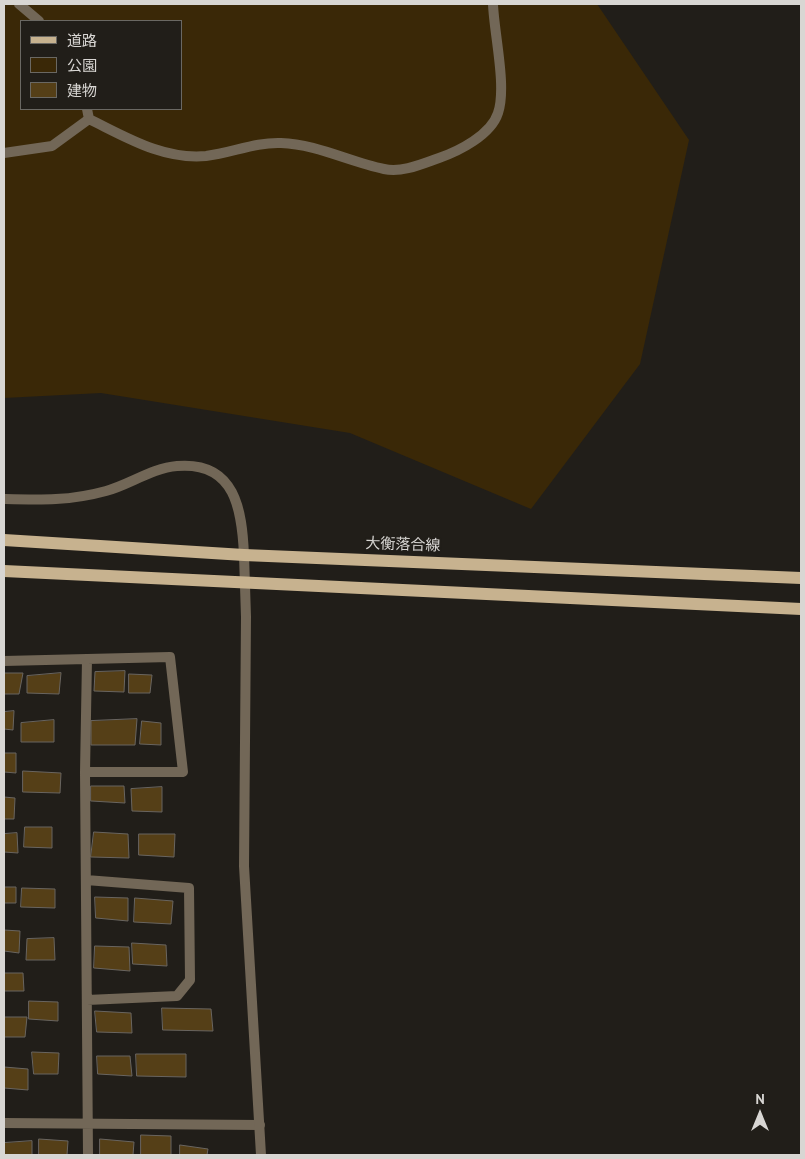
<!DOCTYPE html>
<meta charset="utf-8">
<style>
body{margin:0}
#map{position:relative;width:805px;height:1159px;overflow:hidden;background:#211e19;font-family:"PT Sans","Noto Sans JP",sans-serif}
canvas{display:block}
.frame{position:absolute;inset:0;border:5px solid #d8d6d3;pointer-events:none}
.legend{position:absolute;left:20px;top:20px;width:162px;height:90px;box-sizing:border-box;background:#211e19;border:1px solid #6a6863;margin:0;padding:6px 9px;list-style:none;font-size:15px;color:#d8d6d3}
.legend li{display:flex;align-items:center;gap:10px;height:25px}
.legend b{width:25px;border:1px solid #6a6863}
.north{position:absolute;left:735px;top:1089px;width:50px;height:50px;-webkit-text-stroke:4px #211e19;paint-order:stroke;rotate:0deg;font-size:14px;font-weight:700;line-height:20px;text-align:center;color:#d8d6d3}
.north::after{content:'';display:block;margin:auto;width:18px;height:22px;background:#d8d6d3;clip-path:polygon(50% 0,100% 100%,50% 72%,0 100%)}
</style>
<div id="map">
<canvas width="805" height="1159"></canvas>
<div class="frame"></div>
<ul class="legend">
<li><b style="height:6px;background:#c7b28f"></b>道路</li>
<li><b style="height:14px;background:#3a2807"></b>公園</li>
<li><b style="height:14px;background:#553f17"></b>建物</li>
</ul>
<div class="north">N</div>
</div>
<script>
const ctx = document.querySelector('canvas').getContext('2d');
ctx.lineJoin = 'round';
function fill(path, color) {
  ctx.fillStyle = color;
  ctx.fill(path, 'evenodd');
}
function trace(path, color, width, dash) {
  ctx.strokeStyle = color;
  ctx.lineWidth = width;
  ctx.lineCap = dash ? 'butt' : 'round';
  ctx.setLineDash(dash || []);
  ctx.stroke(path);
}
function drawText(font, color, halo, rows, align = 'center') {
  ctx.font = font + ' "PT Sans","Noto Sans JP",sans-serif';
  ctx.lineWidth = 4;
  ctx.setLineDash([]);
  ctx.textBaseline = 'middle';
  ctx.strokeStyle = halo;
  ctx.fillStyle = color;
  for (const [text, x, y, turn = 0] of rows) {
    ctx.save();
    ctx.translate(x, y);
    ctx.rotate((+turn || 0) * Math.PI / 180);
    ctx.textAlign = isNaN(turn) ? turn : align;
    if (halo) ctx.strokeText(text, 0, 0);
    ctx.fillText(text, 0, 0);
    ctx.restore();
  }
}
fill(new Path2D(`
 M 4,4 L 597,4 L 689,140 L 640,364 L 531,509 L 350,433 L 101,393 L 4,398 ZM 21,21 L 181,21 L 181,109 L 21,109 Z`), '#3a2807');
const building = new Path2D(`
 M 125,671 L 124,692 L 94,691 L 95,672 Z
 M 4,673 L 23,673 L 19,694 L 4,694 Z
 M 61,673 L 59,694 L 27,693 L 27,676 Z
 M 129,674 L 152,675 L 150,693 L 129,693 Z
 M 14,711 L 13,730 L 4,729 L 4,712 Z
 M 137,719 L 135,745 L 91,745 L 91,721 Z
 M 54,720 L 54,742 L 21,742 L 21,723 Z
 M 142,721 L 161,723 L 161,745 L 140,744 Z
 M 4,753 L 16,753 L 16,773 L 4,772 Z
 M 23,771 L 61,773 L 60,793 L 23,792 Z
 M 91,786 L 124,786 L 125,803 L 91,801 Z
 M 162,787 L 162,812 L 132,811 L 131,789 Z
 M 4,797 L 15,798 L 14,819 L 4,819 Z
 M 25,827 L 52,827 L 52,848 L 24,847 Z
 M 94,832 L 128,834 L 129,858 L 91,857 Z
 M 17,833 L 18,853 L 4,852 L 4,834 Z
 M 139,834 L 175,834 L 174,857 L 139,855 Z
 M 4,887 L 16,887 L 16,903 L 4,903 Z
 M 22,888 L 55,889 L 55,908 L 21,907 Z
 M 95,897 L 128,898 L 128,921 L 96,918 Z
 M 135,898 L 173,901 L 171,924 L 134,922 Z
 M 4,930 L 20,931 L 19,953 L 4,951 Z
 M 54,938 L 55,960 L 26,960 L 27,939 Z
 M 132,943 L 166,945 L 167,966 L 133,964 Z
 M 95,946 L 129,947 L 130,971 L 94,968 Z
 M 4,973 L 23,973 L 24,991 L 4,991 Z
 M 29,1001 L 58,1002 L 58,1021 L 29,1019 Z
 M 162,1008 L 211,1009 L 213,1031 L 163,1030 Z
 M 95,1011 L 131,1013 L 132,1033 L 97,1032 Z
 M 4,1017 L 27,1017 L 25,1037 L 4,1037 Z
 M 32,1052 L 59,1053 L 58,1074 L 34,1074 Z
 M 136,1054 L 186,1054 L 186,1077 L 137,1076 Z
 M 97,1056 L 130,1056 L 132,1076 L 98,1074 Z
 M 4,1067 L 28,1069 L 28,1090 L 4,1088 Z
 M 141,1135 L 171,1136 L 171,1155 L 141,1155 Z
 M 39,1139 L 68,1141 L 67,1155 L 39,1155 Z
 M 100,1139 L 134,1142 L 133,1155 L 100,1155 Z
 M 32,1141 L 32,1155 L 4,1155 L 4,1143 Z
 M 180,1145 L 208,1149 L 207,1155 L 180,1155 Z`);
fill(building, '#553f17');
trace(building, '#696560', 1);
trace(new Path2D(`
 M 19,4 L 39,21
 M 87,109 L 89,119
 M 89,119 C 126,137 163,160 206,156 C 232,153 255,142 281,143 C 316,144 350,162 384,169 C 402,173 422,164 439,158 C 459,151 491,135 498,113 C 507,87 494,33 493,4
 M 4,153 L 52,146 L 89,119`), '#726757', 10);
trace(new Path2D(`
 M 4,499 C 40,500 70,501 106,491 C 129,485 152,468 177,466 C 236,461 242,511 244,555
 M 4,661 L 170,657 L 183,772 L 85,772 L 88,1155
 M 85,772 L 87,659
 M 86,880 L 189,888 L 190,980 L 177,996 L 87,1000
 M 4,1123 L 260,1125`), '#726757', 10);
trace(new Path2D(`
 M 244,555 L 246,617 L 244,866 L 261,1155`), '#726757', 10);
trace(new Path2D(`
 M 4,540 L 244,555 L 801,578
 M 4,571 L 801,609`), '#c7b28f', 12);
drawText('15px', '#d8d6d3', '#211e19', [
 ["大衡落合線",403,545,2]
]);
</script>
